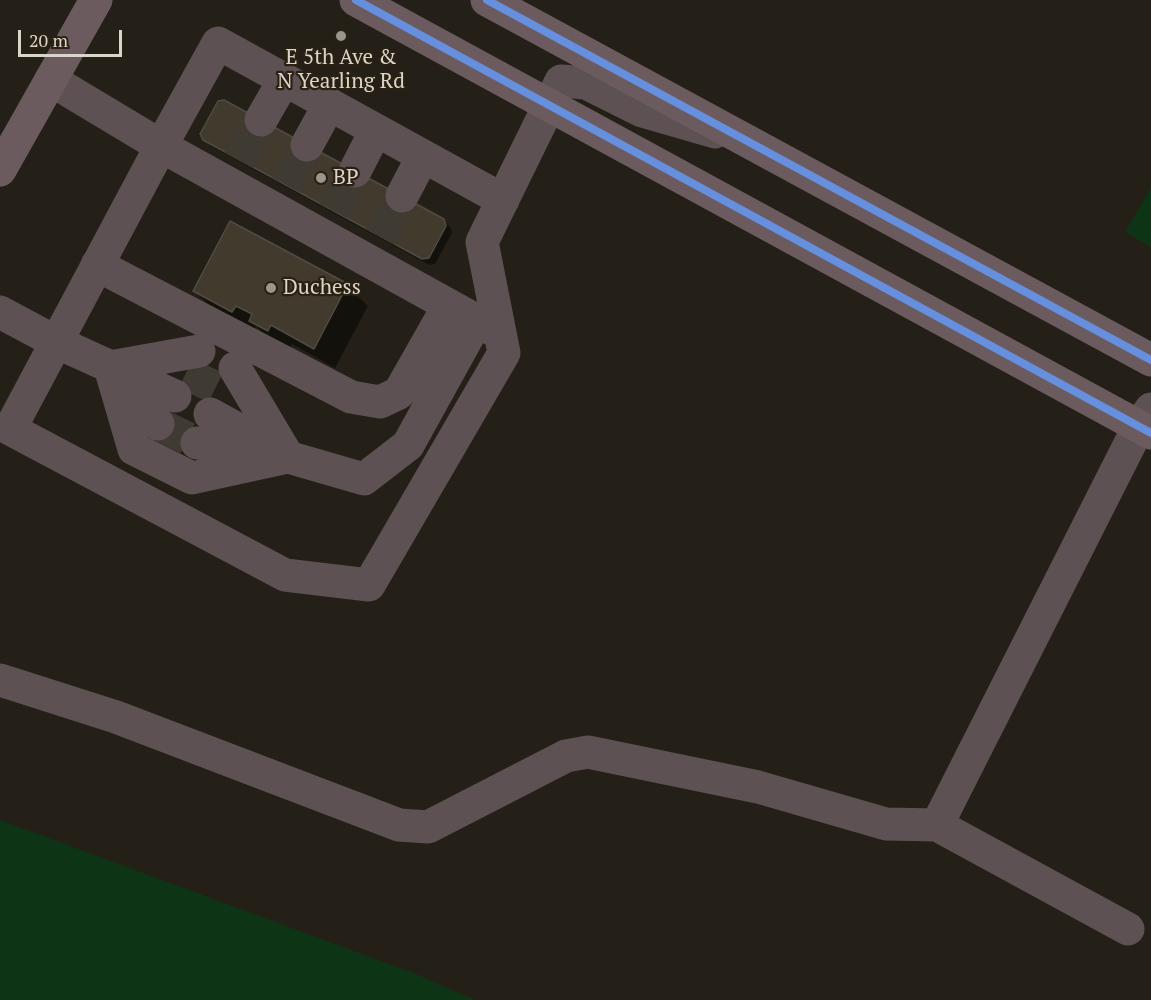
<!DOCTYPE html>
<style>
body{margin:0}
#map{position:relative;width:1151px;height:1000px;overflow:hidden;background:#242018;font-family:"PT Serif",serif}
canvas{display:block}
.scale{position:absolute;left:18px;top:30px;width:104px;height:27px;box-sizing:border-box;border:3px solid #dad5cb;border-top:0;padding-left:8px;font-size:18px;line-height:21px;white-space:nowrap;color:#dad5cb;-webkit-text-stroke:4px #2a2112;paint-order:stroke}
</style>
<div id="map">
<canvas width="1151" height="1000"></canvas>
<div class="scale">20 m</div>
</div>
<script>
const ctx = document.querySelector('canvas').getContext('2d');
ctx.lineJoin = 'round';
function fill(path, color) {
  ctx.fillStyle = color;
  ctx.fill(path, 'evenodd');
}
function trace(path, color, width, dash) {
  ctx.strokeStyle = color;
  ctx.lineWidth = width;
  ctx.lineCap = dash ? 'butt' : 'round';
  ctx.setLineDash(dash || []);
  ctx.stroke(path);
}
function drawText(font, color, halo, rows, align = 'center') {
  ctx.font = font + ' "PT Serif",serif';
  ctx.lineWidth = 4.5;
  ctx.setLineDash([]);
  ctx.textBaseline = 'middle';
  ctx.strokeStyle = halo;
  ctx.fillStyle = color;
  for (const [text, x, y, turn = 0] of rows) {
    ctx.save();
    ctx.translate(x, y);
    ctx.rotate((+turn || 0) * Math.PI / 180);
    ctx.textAlign = isNaN(turn) ? turn : align;
    if (halo) ctx.strokeText(text, 0, 0);
    ctx.fillText(text, 0, 0);
    ctx.restore();
  }
}
fill(new Path2D(`
 M 1151,188 L 1151,247 L 1125,232 Z
 M 0,820 L 416,974 L 475,1000 L 0,1000 Z`), '#0d3515');
fill(new Path2D(`
 M 204,139 L 443,220 L 450,227 L 452,233 L 435,264 L 429,265 L 211,146 Z
 M 231,223 L 347,286 L 368,306 L 335,368 L 292,344 L 288,351 L 271,341 L 256,326 L 253,331 L 215,311 L 195,291 Z`), '#0007');
const building = new Path2D(`
 M 224,100 L 444,219 L 446,226 L 429,258 L 422,259 L 203,140 L 200,134 L 218,101 Z
 M 230,221 L 348,284 L 314,349 L 271,325 L 268,331 L 249,321 L 252,314 L 236,306 L 232,312 L 193,291 Z`);
fill(building, '#413a2d');
trace(building, '#4f4c45', 1.5);
trace(new Path2D(`
 M 239,160 L 261,120
 M 286,185 L 307,145
 M 334,211 L 355,171
 M 380,237 L 402,196
 M 186,373 L 222,391
 M 158,424 L 197,443`), '#3f3b33', 33, [33, 16]);
trace(new Path2D(`
 M 51,80 L 161,146 L 499,333
 M 261,120 L 284,80
 M 307,145 L 329,105
 M 355,171 L 376,130
 M 402,196 L 423,156
 M 503,200 L 218,43 L 161,146 L 10,429 L 285,575 L 369,585 L 504,353 L 482,242 L 561,81 L 586,83 L 642,111 L 715,132
 M 97,265 L 351,397 L 380,402 L 399,393 L 449,305
 M 0,312 L 56,342 L 175,396
 M 110,367 L 134,449 L 192,478 L 288,457
 M 110,367 L 199,351
 M 235,368 L 288,457 L 364,479 L 408,445 L 477,320
 M 119,378 L 158,424
 M 210,414 L 268,446
 M 197,443 L 269,454
 M 0,680 L 116,717 L 399,825 L 428,827 L 566,756 L 588,752 L 758,787 L 886,824 L 937,825
 M 1128,929 L 937,825 L 1139,426 L 1151,409`), '#5e5154', 33);
trace(new Path2D(`
 M 356,0 L 1151,433
 M 487,0 L 1151,360
 M 0,170 L 96,0`), '#6b5b5f', 33);
trace(new Path2D(`
 M 356,0 L 1151,433
 M 487,0 L 1151,360`), '#6690de', 8);
for (const [x, y, r, color] of [
 [341,36,6,"#9a968c"],
 [321,178,6,"#9a968c"],
 [271,288,6,"#9a968c"]
]) {
  const dot = new Path2D();
  dot.arc(x, y, r, 0, 2 * Math.PI);
  ctx.fillStyle = color;
  ctx.fill(dot);
  trace(dot, '#2a2112', 2);
}
drawText('21px', '#dad5cb', '#2a2112', [
 ["E 5th Ave &",341,58,"center"],
 ["N Yearling Rd",341,82,"center"],
 ["BP",333,178],
 ["Duchess",283,288]
], 'left');
</script>
